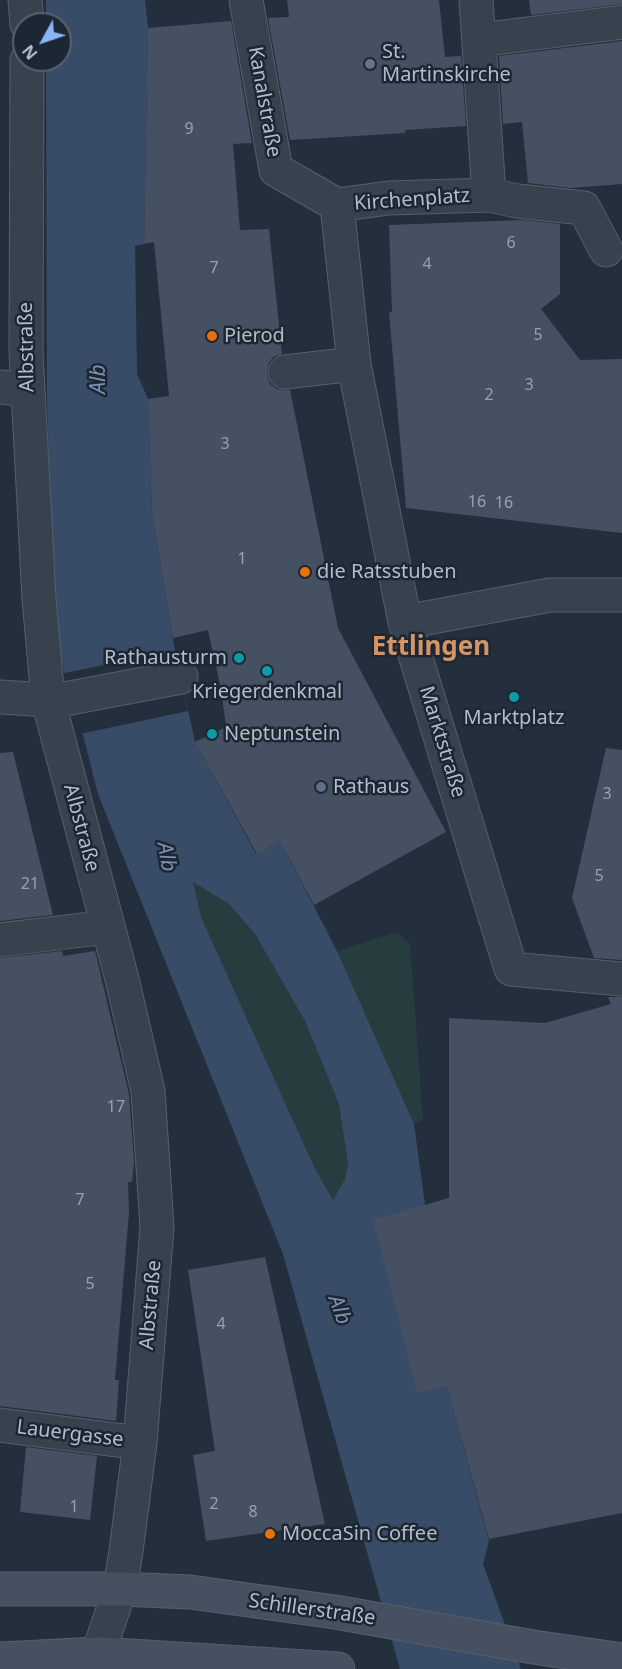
<!DOCTYPE html>
<meta charset="utf-8">
<style>
body{margin:0}
#map{position:relative;width:622px;height:1669px;overflow:hidden;background:#242f3e;font-family:"Noto Sans",sans-serif}
canvas{display:block}
.north{position:absolute;left:12px;top:12px;width:60px;height:60px;box-sizing:border-box;background:#1d2633;border:2px solid #59626f;border-radius:50%;rotate:230deg;font-size:16px;font-weight:700;line-height:24px;text-align:center;color:#b4bcc9}
.north::after{content:'';display:block;margin:auto;width:21px;height:27px;background:#8ab4f8;clip-path:polygon(50% 0,100% 100%,50% 72%,0 100%)}
</style>
<div id="map">
<canvas width="622" height="1669"></canvas>
<div class="north">N</div>
</div>
<script>
const ctx = document.querySelector('canvas').getContext('2d');
ctx.lineJoin = 'round';
function fill(path, color) {
  ctx.fillStyle = color;
  ctx.fill(path, 'evenodd');
}
function trace(path, color, width, dash) {
  ctx.strokeStyle = color;
  ctx.lineWidth = width;
  ctx.lineCap = dash ? 'butt' : 'round';
  ctx.setLineDash(dash || []);
  ctx.stroke(path);
}
function drawText(font, color, halo, rows, align = 'center') {
  ctx.font = font + ' "Noto Sans",sans-serif';
  ctx.lineWidth = 5;
  ctx.setLineDash([]);
  ctx.textBaseline = 'middle';
  ctx.strokeStyle = halo;
  ctx.fillStyle = color;
  for (const [text, x, y, turn = 0] of rows) {
    ctx.save();
    ctx.translate(x, y);
    ctx.rotate((+turn || 0) * Math.PI / 180);
    ctx.textAlign = isNaN(turn) ? turn : align;
    if (halo) ctx.strokeText(text, 0, 0);
    ctx.fillText(text, 0, 0);
    ctx.restore();
  }
}
fill(new Path2D(`
 M 193,882 L 229,904 L 255,934 L 305,1021 L 339,1104 L 348,1164 L 345,1179 L 333,1201 L 315,1169 L 201,917 Z
 M 397,932 L 410,944 L 423,1120 L 414,1124 L 337,951 Z`), '#263c3f');
fill(new Path2D(`
 M 46,0 L 145,0 L 148,28 L 144,244 L 135,246 L 137,374 L 148,399 L 152,513 L 175,651 L 195,742 L 256,854 L 280,841 L 337,951 L 414,1124 L 425,1205 L 417,1393 L 447,1387 L 489,1541 L 483,1564 L 521,1669 L 400,1669 L 283,1254 L 98,794 L 83,735 L 64,673 L 53,602 L 47,398 L 46,60 L 60,60 L 60,24 L 46,24 ZM 193,882 L 229,904 L 255,934 L 305,1021 L 339,1104 L 348,1164 L 345,1179 L 333,1200 L 315,1169 L 201,917 Z`), '#394c67');
fill(new Path2D(`
 M 175,651 L 188,711 L 80,734 L 64,673 Z`), '#242f3e');
fill(new Path2D(`
 M 287,0 L 439,0 L 445,57 L 461,56 L 466,126 L 405,130 L 405,133 L 290,140 L 268,18 L 289,17 Z
 M 529,0 L 622,0 L 622,4 L 531,15 Z
 M 231,21 L 252,143 L 233,144 L 240,230 L 269,229 L 282,354 L 273,357 L 268,364 L 267,375 L 270,384 L 277,389 L 290,390 L 338,628 L 446,832 L 314,905 L 280,841 L 257,854 L 195,742 L 226,727 L 221,689 L 208,630 L 173,638 L 152,513 L 148,399 L 169,396 L 154,242 L 144,244 L 148,28 Z
 M 622,41 L 622,184 L 570,188 L 528,183 L 522,122 L 503,124 L 499,56 Z
 M 523,220 L 560,224 L 560,294 L 541,309 L 580,360 L 622,359 L 622,533 L 406,508 L 389,312 L 392,312 L 389,225 Z
 M 606,748 L 622,750 L 622,960 L 594,958 L 572,898 Z
 M 13,752 L 53,915 L 0,921 L 0,753 Z
 M 62,951 L 63,956 L 95,951 L 129,1094 L 134,1162 L 132,1182 L 128,1182 L 129,1212 L 115,1380 L 119,1380 L 116,1421 L 0,1406 L 0,958 Z
 M 608,997 L 622,997 L 622,1513 L 489,1539 L 447,1387 L 417,1393 L 373,1220 L 449,1198 L 449,1018 L 545,1023 L 611,1004 Z
 M 265,1257 L 325,1524 L 206,1541 L 193,1455 L 215,1451 L 188,1270 Z
 M 26,1447 L 97,1456 L 90,1520 L 20,1512 Z`), '#455162');
const street = new Path2D(`
 M 25,0 L 27,24
 M 246,0 L 276,170 L 337,205
 M 479,40 L 622,22
 M 27,60 L 26,352 L 39,599 L 48,700 L 122,979 L 148,1091 L 157,1227 L 140,1443 L 126,1551 L 120,1589 L 98,1654 L 97,1669
 M 489,195 L 517,201 L 584,208 L 606,250
 M 337,205 L 354,364 L 405,622 L 511,969 L 622,979
 M 337,205 L 389,198 L 489,195 L 476,0
 M 285,372 L 354,364
 M 0,387 L 28,390
 M 405,622 L 550,595 L 622,595
 M 0,697 L 48,700 L 70,698 L 181,677
 M 0,940 L 107,927
 M 0,1425 L 140,1443`);
const secondary = new Path2D(`
 M 0,1589 L 120,1589 L 190,1592 L 335,1612 L 533,1647 L 622,1660
 M 0,1659 L 98,1654 L 338,1669`);
trace(street, '#565f6c', 35);
trace(secondary, '#565f6c', 35);
trace(street, '#38414e', 33);
trace(secondary, '#465061', 33);
for (const [x, y, r, color] of [
 [370,64,6,"#6b7280"],
 [212,336,6,"#e8710a"],
 [305,572,6,"#e8710a"],
 [239,658,6,"#0f9aa8"],
 [267,671,6,"#0f9aa8"],
 [514,697,6,"#0f9aa8"],
 [212,734,6,"#0f9aa8"],
 [321,787,6,"#5c6f8a"],
 [270,1534,6,"#e8710a"]
]) {
  const dot = new Path2D();
  dot.arc(x, y, r, 0, 2 * Math.PI);
  ctx.fillStyle = color;
  ctx.fill(dot);
  trace(dot, '#1d2633', 2);
}
drawText('16px', '#98a1af', null, [
 ["9",189,129],
 ["6",511,243],
 ["4",427,264],
 ["7",214,268],
 ["5",538,335],
 ["3",529,385],
 ["2",489,395],
 ["3",225,444],
 ["16",477,502],
 ["16",504,503],
 ["1",242,559],
 ["3",607,794],
 ["5",599,876],
 ["21",30,884],
 ["17",116,1107],
 ["7",80,1200],
 ["5",90,1284],
 ["4",221,1324],
 ["2",214,1504],
 ["1",74,1507],
 ["8",253,1512]
]);
drawText('20px', '#b4bcc9', '#1d2633', [
 ["St.",382,52],
 ["Martinskirche",382,75],
 ["Pierod",224,336],
 ["die Ratsstuben",317,572],
 ["Rathausturm",227,658,"right"],
 ["Kriegerdenkmal",267,692,"center"],
 ["Marktplatz",514,718,"center"],
 ["Neptunstein",224,734],
 ["Rathaus",333,787],
 ["MoccaSin Coffee",282,1534]
], 'left');
drawText('20px', '#b4bcc9', '#1d2633', [
 ["Kanalstraße",264,102,80],
 ["Kirchenplatz",412,200,-4],
 ["Albstraße",27,347,-91],
 ["Marktstraße",442,742,73],
 ["Albstraße",81,828,75],
 ["Albstraße",151,1305,-85],
 ["Lauergasse",70,1434,7],
 ["Schillerstraße",312,1610,8]
]);
drawText('italic 21px', '#7c92b1', '#1d2633', [
 ["Alb",99,379,-90],
 ["Alb",166,857,80],
 ["Alb",339,1310,70]
]);
drawText('bold 26px', '#d59563', '#1d2633', [
 ["Ettlingen",431,648]
]);
</script>
